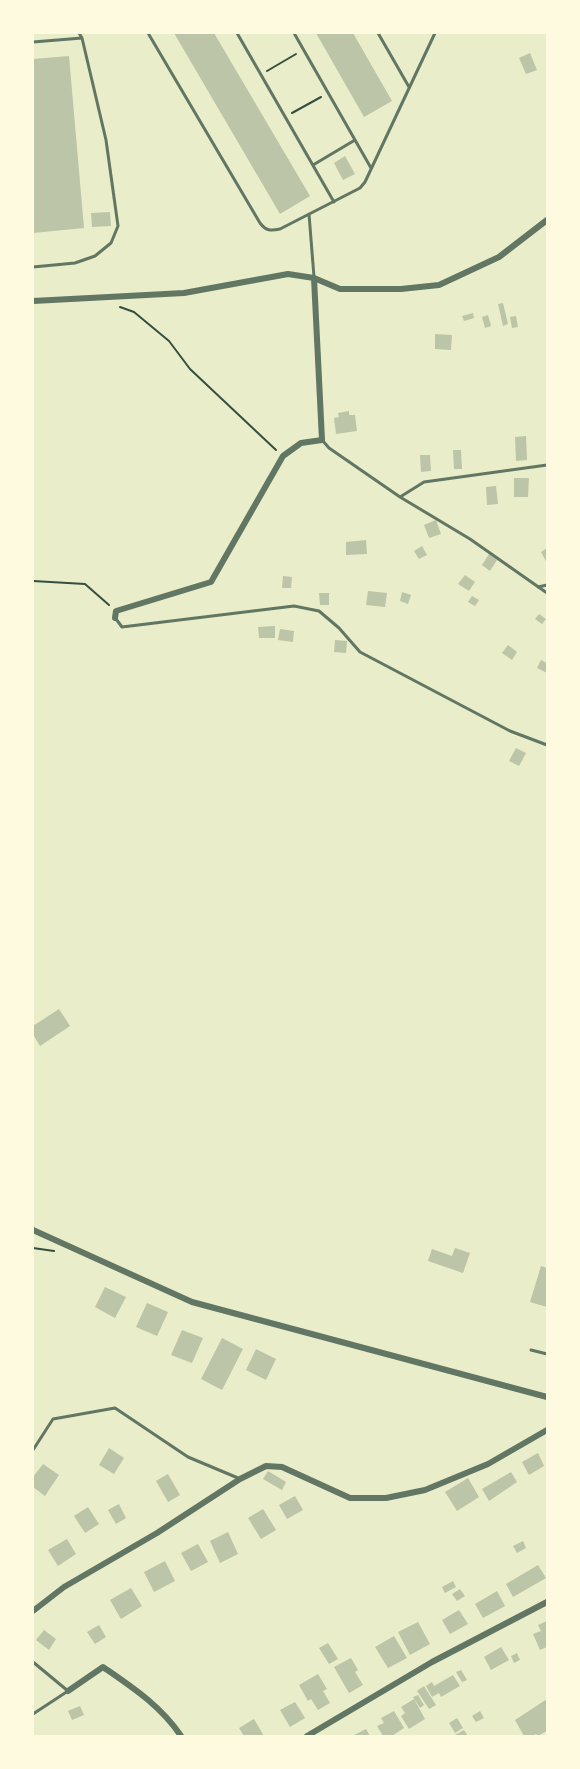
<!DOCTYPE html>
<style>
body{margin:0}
#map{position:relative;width:580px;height:1769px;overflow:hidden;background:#e9edc9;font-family:Raleway,sans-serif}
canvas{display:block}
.frame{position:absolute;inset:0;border:34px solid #fefae0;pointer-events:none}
</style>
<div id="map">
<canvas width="580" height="1769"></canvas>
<div class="frame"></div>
</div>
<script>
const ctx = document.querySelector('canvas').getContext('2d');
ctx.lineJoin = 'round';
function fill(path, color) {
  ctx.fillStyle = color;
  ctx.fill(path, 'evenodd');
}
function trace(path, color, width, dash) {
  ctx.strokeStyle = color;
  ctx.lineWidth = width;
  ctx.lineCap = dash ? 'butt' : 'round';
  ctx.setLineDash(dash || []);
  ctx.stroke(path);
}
fill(new Path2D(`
 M 174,33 L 214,33 L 310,196 L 280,214 Z
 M 316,33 L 353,33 L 392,101 L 364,117 Z
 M 530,53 L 537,70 L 526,74 L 519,58 Z
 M 69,56 L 84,228 L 33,233 L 33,59 Z
 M 345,156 L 355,174 L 343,180 L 334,163 Z
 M 110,212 L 111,226 L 92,227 L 91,213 Z
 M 503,303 L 508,324 L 503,326 L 498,304 Z
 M 473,313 L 474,318 L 464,321 L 462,316 Z
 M 488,315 L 491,326 L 485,328 L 482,317 Z
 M 516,316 L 518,327 L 512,328 L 510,317 Z
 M 435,334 L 452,335 L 451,350 L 435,349 Z
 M 349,411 L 349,415 L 355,415 L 357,431 L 336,434 L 334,418 L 339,417 L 338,413 Z
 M 526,436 L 527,460 L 516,461 L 515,437 Z
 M 453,450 L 461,450 L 462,469 L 454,469 Z
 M 420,455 L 430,455 L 431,471 L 421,472 Z
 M 514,478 L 529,478 L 528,497 L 514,497 Z
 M 496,486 L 498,504 L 487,505 L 486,487 Z
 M 436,520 L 441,534 L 429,538 L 424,525 Z
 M 366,540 L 367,554 L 346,555 L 346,542 Z
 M 422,546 L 427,555 L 419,559 L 414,551 Z
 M 547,548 L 547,563 L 541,552 Z
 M 489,554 L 497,560 L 490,571 L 482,565 Z
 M 465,575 L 475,582 L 469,591 L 458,584 Z
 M 283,576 L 292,577 L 291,588 L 282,588 Z
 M 368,591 L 387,593 L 385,607 L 366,605 Z
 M 402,592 L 411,595 L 408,604 L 400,601 Z
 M 319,593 L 329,593 L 329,605 L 320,605 Z
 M 472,596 L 479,600 L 475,606 L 468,602 Z
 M 539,614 L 546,619 L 542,624 L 535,619 Z
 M 275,626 L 275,638 L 259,638 L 258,627 Z
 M 280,629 L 294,631 L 293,642 L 278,640 Z
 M 335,640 L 347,641 L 346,653 L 334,652 Z
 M 508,645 L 517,652 L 512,660 L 502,653 Z
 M 541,660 L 547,663 L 547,673 L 537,668 Z
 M 516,748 L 526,753 L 519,766 L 509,761 Z
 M 59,1009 L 70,1026 L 40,1046 L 33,1034 L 33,1026 Z
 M 455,1248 L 470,1253 L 463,1273 L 428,1261 L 432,1249 L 452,1256 Z
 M 541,1266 L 547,1268 L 547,1307 L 530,1302 Z
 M 105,1287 L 126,1297 L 115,1318 L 95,1307 Z
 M 147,1303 L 168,1312 L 157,1336 L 136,1327 Z
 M 182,1330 L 203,1338 L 192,1363 L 171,1355 Z
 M 222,1338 L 243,1349 L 222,1390 L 201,1379 Z
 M 256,1349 L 276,1359 L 266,1380 L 246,1370 Z
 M 109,1448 L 124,1458 L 114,1474 L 99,1465 Z
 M 538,1453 L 544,1466 L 529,1475 L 522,1462 Z
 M 43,1464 L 59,1475 L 45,1496 L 33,1487 L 33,1477 Z
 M 268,1471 L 286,1482 L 282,1490 L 263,1479 Z
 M 511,1472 L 517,1482 L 489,1501 L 482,1489 Z
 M 168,1474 L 180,1495 L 168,1502 L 156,1481 Z
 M 468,1478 L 479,1497 L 457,1511 L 445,1492 Z
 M 295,1496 L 303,1510 L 287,1519 L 279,1505 Z
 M 119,1504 L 126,1518 L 116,1524 L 108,1510 Z
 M 88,1507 L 99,1524 L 85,1533 L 74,1516 Z
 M 263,1509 L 276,1530 L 261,1539 L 248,1518 Z
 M 228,1532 L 238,1554 L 220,1563 L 210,1541 Z
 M 67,1539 L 76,1554 L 58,1566 L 48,1550 Z
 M 523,1541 L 526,1548 L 517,1553 L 513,1546 Z
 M 198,1544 L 208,1562 L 191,1571 L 181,1553 Z
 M 165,1561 L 175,1581 L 154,1592 L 144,1572 Z
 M 538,1565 L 546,1578 L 513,1597 L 506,1584 Z
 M 453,1581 L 456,1587 L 445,1593 L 442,1587 Z
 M 131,1588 L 142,1606 L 121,1619 L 110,1600 Z
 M 460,1589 L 465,1596 L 457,1601 L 452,1594 Z
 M 497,1591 L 505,1606 L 483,1618 L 475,1604 Z
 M 459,1610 L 468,1624 L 450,1634 L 442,1620 Z
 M 547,1621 L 547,1647 L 540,1650 L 533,1634 L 541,1631 L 538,1625 Z
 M 418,1622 L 430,1644 L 410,1655 L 398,1632 Z
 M 99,1625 L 106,1637 L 95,1644 L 87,1632 Z
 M 44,1630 L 56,1639 L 49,1650 L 36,1640 Z
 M 394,1636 L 407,1658 L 388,1668 L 375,1647 Z
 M 328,1643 L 338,1659 L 329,1664 L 319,1648 Z
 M 501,1647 L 509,1660 L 491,1670 L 484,1657 Z
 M 517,1653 L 520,1660 L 514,1663 L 511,1656 Z
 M 351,1658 L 358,1670 L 355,1672 L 363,1685 L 349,1693 L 334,1667 Z
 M 461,1670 L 467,1680 L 462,1682 L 456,1672 Z
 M 318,1674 L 327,1689 L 323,1691 L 330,1703 L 318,1710 L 311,1699 L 308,1701 L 299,1685 Z
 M 453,1675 L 460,1686 L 441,1697 L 439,1693 L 432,1697 L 426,1686 L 432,1682 L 434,1686 Z
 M 424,1686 L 436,1705 L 429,1709 L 417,1691 Z
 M 418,1695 L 424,1705 L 420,1708 L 413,1697 Z
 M 414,1699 L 425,1719 L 409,1729 L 401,1716 L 405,1713 L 401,1707 Z
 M 547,1699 L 547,1731 L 538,1736 L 536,1734 L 532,1736 L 524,1736 L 515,1720 Z
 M 295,1702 L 305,1718 L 290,1727 L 280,1710 Z
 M 80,1706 L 84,1715 L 72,1720 L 68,1711 Z
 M 394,1711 L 404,1728 L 392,1736 L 383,1736 L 377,1726 L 384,1723 L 381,1718 Z
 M 480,1711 L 484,1718 L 476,1722 L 472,1716 Z
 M 457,1718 L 463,1728 L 455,1733 L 449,1723 Z
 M 254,1719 L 264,1736 L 244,1736 L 239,1728 Z
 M 366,1729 L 370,1736 L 352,1736 Z
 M 464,1730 L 468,1736 L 453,1736 Z`), '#bcc5a7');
trace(new Path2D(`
 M 267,71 L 296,54
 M 292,113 L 321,97
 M 120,307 L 134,312 L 169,341 L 190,369 L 276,450
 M 33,581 L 85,584 L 109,605
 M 33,1248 L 54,1251`), '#344e41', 2);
trace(new Path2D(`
 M 148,33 L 260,223 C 266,231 271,231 280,229 L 360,188 L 365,182 L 435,33
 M 237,33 L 334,202
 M 294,33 L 371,168
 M 378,33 L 409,87
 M 33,42 L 82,38
 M 313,165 L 355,140
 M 309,214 L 314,277
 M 33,267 L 75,263 L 95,256 L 111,243 L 118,226 L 106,140 L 82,38 L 79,33
 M 323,441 L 329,448 L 400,497 L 470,539 L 547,593
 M 400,497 L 424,482 L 547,465
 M 538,587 L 547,585
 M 116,619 L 122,627 L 294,606 L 319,611 L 339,628 L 360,652 L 510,731 L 547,745
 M 531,1350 L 547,1354
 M 33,1450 L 53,1419 L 115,1408 L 188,1457 L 238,1478
 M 33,1662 L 68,1691 L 33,1714`), '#617663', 3);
trace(new Path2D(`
 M 33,301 L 184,293 L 288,274 L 314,278 L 340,289 L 401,289 L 439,285 L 499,257 L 547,220
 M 115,618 L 116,611 L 211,582 L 283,456 L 301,443 L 322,440 L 314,278
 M 33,1230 L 192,1302 L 547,1397
 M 33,1611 L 64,1587 L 157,1533 L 240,1479 L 266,1466 L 282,1467 L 350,1498 L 386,1498 L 425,1490 L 488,1464 L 547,1430
 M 68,1691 L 103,1667 C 132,1687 161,1706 181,1736
 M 307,1736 L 432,1662 L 547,1602`), '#617663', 6);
</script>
